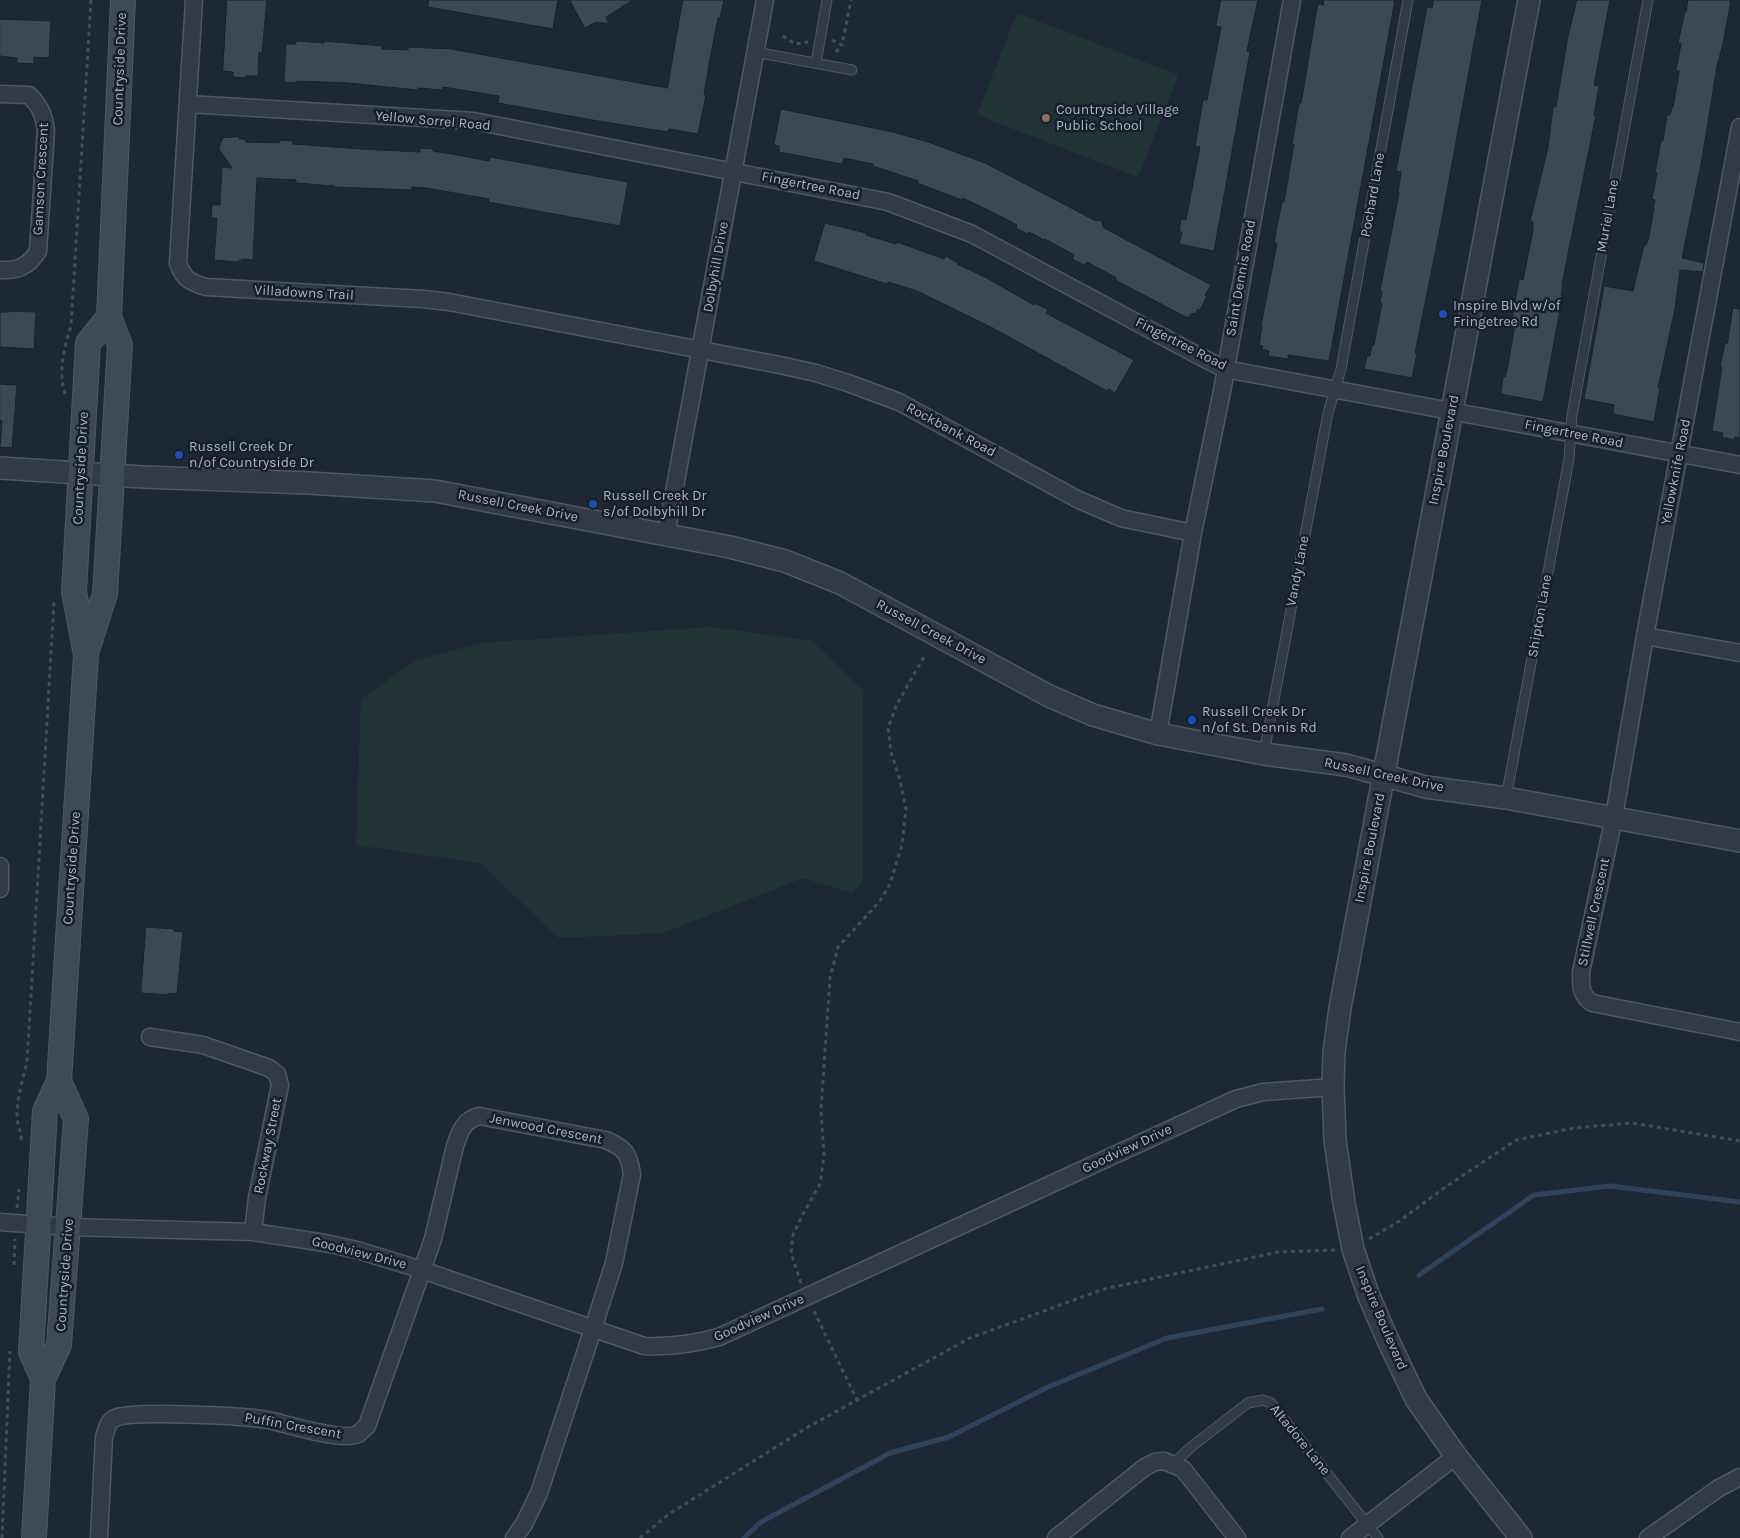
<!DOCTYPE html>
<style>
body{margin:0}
canvas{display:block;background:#1e2835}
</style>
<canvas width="1740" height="1538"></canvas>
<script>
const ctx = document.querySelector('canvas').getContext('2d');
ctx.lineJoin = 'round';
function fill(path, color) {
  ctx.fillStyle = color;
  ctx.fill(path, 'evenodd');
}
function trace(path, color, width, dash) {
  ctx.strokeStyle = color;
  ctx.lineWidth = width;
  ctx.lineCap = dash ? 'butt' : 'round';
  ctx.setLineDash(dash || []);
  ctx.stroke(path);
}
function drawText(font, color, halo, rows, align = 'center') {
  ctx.font = font + ' Karla,sans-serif';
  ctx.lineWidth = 5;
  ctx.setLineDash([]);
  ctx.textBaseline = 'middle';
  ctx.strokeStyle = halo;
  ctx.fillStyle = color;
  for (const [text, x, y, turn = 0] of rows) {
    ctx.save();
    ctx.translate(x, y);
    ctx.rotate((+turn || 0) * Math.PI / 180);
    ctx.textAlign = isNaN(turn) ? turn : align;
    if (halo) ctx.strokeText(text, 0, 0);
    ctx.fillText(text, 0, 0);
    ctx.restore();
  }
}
fill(new Path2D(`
 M 1017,13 L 1178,75 L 1138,177 L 977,115 Z
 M 711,627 L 812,641 L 863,690 L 863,881 L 852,893 L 803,878 L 663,933 L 559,938 L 480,863 L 356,845 L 361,700 L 414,661 L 481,643 Z`), '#203436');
trace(new Path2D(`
 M 1419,1275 L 1534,1195 L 1610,1186 L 1740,1202
 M 744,1538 L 761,1522 L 890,1453 L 949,1437 L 1048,1387 L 1167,1338 L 1322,1309`), '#30435d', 5);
const building = new Path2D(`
 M 227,0 L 267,0 L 262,53 L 259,52 L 258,76 L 246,76 L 246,78 L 233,77 L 233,72 L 223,71 Z
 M 429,0 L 558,0 L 553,29 L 428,7 Z
 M 570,0 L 633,0 L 606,17 L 609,24 L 596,22 L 585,28 Z
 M 683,0 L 724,0 L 720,18 L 718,18 L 710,59 L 704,95 L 706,95 L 698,134 L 669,129 L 668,132 L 598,121 L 498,103 L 499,96 L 443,87 L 443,90 L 418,88 L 418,90 L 348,83 L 297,81 L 297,83 L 284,82 L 286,44 L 296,44 L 296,41 L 324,43 L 324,41 L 382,46 L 382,49 L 408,50 L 408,47 L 451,49 L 667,88 Z
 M 1221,0 L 1258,0 L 1247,51 L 1250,52 L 1214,251 L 1179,244 L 1182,232 L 1179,232 L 1181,219 L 1186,220 L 1200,147 L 1195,146 L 1203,100 L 1207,100 L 1221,27 L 1216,26 Z
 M 1324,0 L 1395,0 L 1329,361 L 1288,355 L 1288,359 L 1268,356 L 1269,351 L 1262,349 L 1263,346 L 1259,345 L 1262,326 L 1261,326 L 1277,243 L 1274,243 L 1277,226 L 1282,202 L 1284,202 L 1294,144 L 1292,144 L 1299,103 L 1301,103 L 1305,81 L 1316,13 L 1318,4 L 1323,5 Z
 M 1434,0 L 1482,0 L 1441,224 L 1415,353 L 1417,353 L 1412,378 L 1364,369 L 1367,356 L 1370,356 L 1372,345 L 1374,345 L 1382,303 L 1380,303 L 1382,291 L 1380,291 L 1399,193 L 1398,193 L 1401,172 L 1396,171 L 1427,7 L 1432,8 Z
 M 1577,0 L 1610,0 L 1594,85 L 1599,86 L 1594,115 L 1596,115 L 1563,279 L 1560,310 L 1543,402 L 1501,394 L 1503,377 L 1505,377 L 1507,370 L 1516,319 L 1512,319 L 1519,279 L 1523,280 L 1533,230 L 1533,222 L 1530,221 L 1548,147 L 1553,107 L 1556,107 L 1568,36 Z
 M 1688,0 L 1731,0 L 1723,44 L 1717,66 L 1702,159 L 1682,258 L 1704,263 L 1703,272 L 1680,270 L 1675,309 L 1658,388 L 1660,388 L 1654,422 L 1613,414 L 1614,405 L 1584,399 L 1604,286 L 1633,291 L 1644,245 L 1646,245 L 1649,237 L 1654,208 L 1653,208 L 1655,200 L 1652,199 L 1657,173 L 1655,173 L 1661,140 L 1663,141 L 1667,115 L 1670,115 L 1672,107 L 1673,107 L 1678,79 L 1679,71 L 1676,70 L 1681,44 L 1678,43 L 1685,11 L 1686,11 Z
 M 0,19 L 51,21 L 49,58 L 34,57 L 34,64 L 17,63 L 17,58 L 0,56 Z
 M 781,109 L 893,132 L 931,143 L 985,163 L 1096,221 L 1101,220 L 1104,228 L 1211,285 L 1205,295 L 1207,296 L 1200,310 L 1198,309 L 1195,314 L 1192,313 L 1188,318 L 1117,281 L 1115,277 L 1087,262 L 1084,265 L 1072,259 L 1074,255 L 1045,239 L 1044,240 L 1029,232 L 1028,234 L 1016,228 L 1017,225 L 996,214 L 963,198 L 962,200 L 917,183 L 918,181 L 873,166 L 873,164 L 844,158 L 842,164 L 779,152 L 779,146 L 774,145 Z
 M 239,137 L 239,139 L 245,139 L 246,142 L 279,143 L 280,140 L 293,141 L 293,144 L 361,149 L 420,152 L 420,148 L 433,149 L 433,151 L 457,155 L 489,161 L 490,157 L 628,182 L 620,226 L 488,202 L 489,199 L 426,188 L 412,187 L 412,190 L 334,187 L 334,186 L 296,183 L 296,180 L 257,178 L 253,260 L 243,259 L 237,262 L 214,260 L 217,218 L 211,218 L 212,205 L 220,205 L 222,167 L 232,168 L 219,149 L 220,144 L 223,138 Z
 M 825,223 L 866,233 L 866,235 L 896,244 L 897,242 L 944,259 L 946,256 L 958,263 L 957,264 L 985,277 L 1034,305 L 1035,303 L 1048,310 L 1046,313 L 1134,360 L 1115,393 L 1108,389 L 1107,391 L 991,327 L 917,291 L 888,282 L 887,284 L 814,261 Z
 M 1733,308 L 1740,309 L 1740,438 L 1735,437 L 1734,440 L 1722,437 L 1723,433 L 1712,431 L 1722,367 L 1720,366 L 1725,343 L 1727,343 Z
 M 9,311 L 36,312 L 34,349 L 0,347 L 0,312 L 9,312 Z
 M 0,384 L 17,385 L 12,448 L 0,447 L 2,421 L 0,421 Z
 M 146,927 L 174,929 L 174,931 L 183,932 L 177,994 L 169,993 L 168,995 L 141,993 Z`);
fill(building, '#3c4858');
trace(building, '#19212c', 1);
const service = new Path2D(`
 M 755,52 L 852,70
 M 816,63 L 827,0
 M 1264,753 L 1328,413 L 1341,369 L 1408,0
 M 1506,798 L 1569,459 L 1572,415 L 1648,0
 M 1173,1464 L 1191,1447 L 1248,1403 L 1263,1400 L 1271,1403 L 1378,1538`);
const minor = new Path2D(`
 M 194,0 L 178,263 C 184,280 190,282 206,287 L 423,299 L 449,302 L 780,365 L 816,373 L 848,383 L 899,402 L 1077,499 L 1121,518 L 1193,533
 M 0,94 L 29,95 C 40,106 44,115 46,130 L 38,251 C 29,266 18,271 0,270
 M 188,104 L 474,121 L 888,202 L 972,234 L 1197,355 L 1225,369 L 1740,465
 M 1740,127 L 1645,636 L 1614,817 L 1581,972 C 1581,986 1580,994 1592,1003 L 1740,1032
 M 666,535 L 765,0
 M 1645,636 L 1740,653
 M 1158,734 L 1193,533 L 1222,391 L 1292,0
 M 0,866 L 0,889
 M 150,1037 L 203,1045 L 269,1068 L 277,1074 L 280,1085 L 257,1198 L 253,1232
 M 0,1222 L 69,1227 L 253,1232 L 325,1243 L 357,1250 L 422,1270 L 644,1346 C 670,1347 694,1344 719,1337 L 1236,1099 L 1263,1092 L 1333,1087
 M 99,1538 L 104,1437 C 107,1429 107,1422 115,1418 C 131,1410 246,1416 268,1420 C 287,1424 342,1442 358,1434 C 361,1432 364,1428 367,1426 L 433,1239 L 455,1146 C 460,1131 464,1120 479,1116 L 606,1140 C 625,1148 629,1154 632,1174 L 614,1263 L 593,1329 L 539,1493 L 524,1524 L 514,1538
 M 1056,1538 L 1145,1467 L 1155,1462 L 1164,1461 L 1183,1469 L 1237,1538
 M 1350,1538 L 1456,1456
 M 1648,1538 L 1719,1488 L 1740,1477`);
const tertiary = new Path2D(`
 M 0,468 L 143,477 L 309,483 L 435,491 L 730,547 L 785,561 L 840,583 L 1049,696 L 1093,715 L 1158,734 L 1264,754 L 1346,765 L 1426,787 L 1506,798 L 1740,841
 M 1521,1538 L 1456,1456 L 1416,1399 L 1387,1338 L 1368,1294 L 1353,1249 L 1344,1203 L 1335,1140 L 1333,1087 L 1334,1052 L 1340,1008 L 1529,0`);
const secondary = new Path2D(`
 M 86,653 L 105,594 L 120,345 L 109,317 L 123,0
 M 43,1379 L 31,1352 L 45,1111 L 59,1081 L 86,655 L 74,592 L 88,343 L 109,317
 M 34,1538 L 43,1379 L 59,1345 L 76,1119 L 59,1081`);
trace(service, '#4f5764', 11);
trace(minor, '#4f5764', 19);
trace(tertiary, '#4f5764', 24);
trace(secondary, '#4f5764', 26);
trace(new Path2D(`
 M 783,36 L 795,44 L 808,42
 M 832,40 L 842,45 L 851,0
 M 836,52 L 842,45
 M 65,394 C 58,371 64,349 71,326 L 91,0
 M 21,1140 C 22,1132 17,1125 17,1117 C 17,1098 22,1081 27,1063 L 54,602
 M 17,1208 L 19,1189
 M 1369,1239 L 1398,1222 L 1444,1188 L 1516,1140 L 1574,1128 L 1632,1123 L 1740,1141
 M 14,1265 L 15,1239
 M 801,1283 L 791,1253 L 793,1235 L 803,1214 L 820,1184 L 824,1156 L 821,1109 L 830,978 L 838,947 L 880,901 L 890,884 L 902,845 L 906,809 L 900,780 L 891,752 L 888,728 L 896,706 L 925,655
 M 814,1311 L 857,1400
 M 2,1538 L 10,1351
 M 640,1538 L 669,1514 L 808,1427 L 970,1338 L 1104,1289 L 1278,1252 L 1336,1250`), '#3d5154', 3, [4, 4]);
trace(service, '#313a46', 9);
trace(minor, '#313a46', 16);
trace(tertiary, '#313a46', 21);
trace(secondary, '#3f4959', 24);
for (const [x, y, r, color] of [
 [1046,118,5,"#8d6e63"],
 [1443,314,5,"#1a4fb4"],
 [179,455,5,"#1a4fb4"],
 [593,504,5,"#1a4fb4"],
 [1192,720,5,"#1a4fb4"]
]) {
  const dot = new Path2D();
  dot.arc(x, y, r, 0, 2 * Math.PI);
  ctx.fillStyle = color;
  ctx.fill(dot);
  trace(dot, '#171f2a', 2);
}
drawText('14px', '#abb4c3', '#171f2a', [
 ["Countryside Drive",120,69,-88],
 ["Yellow Sorrel Road",433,121,5],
 ["Gamson Crescent",41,179,-87],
 ["Fingertree Road",811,186,11],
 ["Pochard Lane",1373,195,-80],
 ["Muriel Lane",1608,216,-80],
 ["Dolbyhill Drive",716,267,-80],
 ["Saint Dennis Road",1241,278,-80],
 ["Villadowns Trail",304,293,3],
 ["Fingertree Road",1181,344,27],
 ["Rockbank Road",951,430,28],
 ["Fingertree Road",1574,434,11],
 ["Inspire Boulevard",1444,450,-79],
 ["Countryside Drive",81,468,-87],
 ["Yellowknife Road",1676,472,-79],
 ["Russell Creek Drive",518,506,11],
 ["Vandy Lane",1298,571,-79],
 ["Shipton Lane",1540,616,-80],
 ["Russell Creek Drive",931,632,28],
 ["Russell Creek Drive",1384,775,12],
 ["Inspire Boulevard",1370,848,-79],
 ["Countryside Drive",72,868,-86],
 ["Stillwell Crescent",1594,912,-78],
 ["Jenwood Crescent",546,1129,11],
 ["Rockway Street",268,1146,-79],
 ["Goodview Drive",1127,1149,-25],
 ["Goodview Drive",359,1253,14],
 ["Countryside Drive",65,1275,-86],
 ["Goodview Drive",759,1318,-24],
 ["Inspire Boulevard",1381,1318,67],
 ["Puffin Crescent",293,1426,10],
 ["Altadore Lane",1300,1440,51]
]);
drawText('14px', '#abb4c3', '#171f2a', [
 ["Countryside Village",1056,110],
 ["Public School",1056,126],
 ["Inspire Blvd w/of",1453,306],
 ["Fringetree Rd",1453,322],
 ["Russell Creek Dr",189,447],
 ["n/of Countryside Dr",189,463],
 ["Russell Creek Dr",603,496],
 ["s/of Dolbyhill Dr",603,512],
 ["Russell Creek Dr",1202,712],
 ["n/of St. Dennis Rd",1202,728]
], 'left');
</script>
